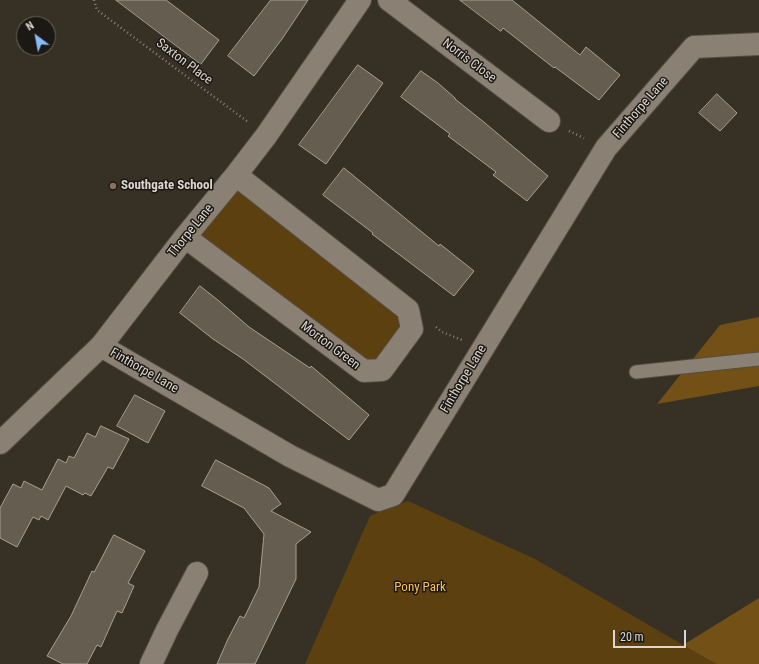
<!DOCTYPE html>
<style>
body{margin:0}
#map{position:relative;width:759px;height:664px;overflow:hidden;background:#373024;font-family:"Roboto Condensed",sans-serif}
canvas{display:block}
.north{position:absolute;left:16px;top:16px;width:40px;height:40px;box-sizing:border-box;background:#1c1813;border:1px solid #68645e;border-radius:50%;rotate:328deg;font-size:11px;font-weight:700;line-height:16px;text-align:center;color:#dbd6cf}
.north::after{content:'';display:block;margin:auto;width:14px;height:18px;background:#87bbfb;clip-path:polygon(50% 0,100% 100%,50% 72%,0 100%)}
.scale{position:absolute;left:613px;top:630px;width:73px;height:18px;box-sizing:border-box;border:2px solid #dbd6cf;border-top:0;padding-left:5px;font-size:12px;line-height:14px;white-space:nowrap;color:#dbd6cf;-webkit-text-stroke:3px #1c1813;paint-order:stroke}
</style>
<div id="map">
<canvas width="759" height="664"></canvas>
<div class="north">N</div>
<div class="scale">20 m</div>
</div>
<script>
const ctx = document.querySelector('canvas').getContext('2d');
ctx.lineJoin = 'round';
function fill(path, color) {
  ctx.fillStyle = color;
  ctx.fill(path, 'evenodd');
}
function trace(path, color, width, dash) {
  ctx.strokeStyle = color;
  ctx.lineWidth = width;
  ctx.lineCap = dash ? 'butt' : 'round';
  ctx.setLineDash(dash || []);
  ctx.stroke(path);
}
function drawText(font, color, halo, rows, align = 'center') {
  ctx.font = font + ' "Roboto Condensed",sans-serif';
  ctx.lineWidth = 3;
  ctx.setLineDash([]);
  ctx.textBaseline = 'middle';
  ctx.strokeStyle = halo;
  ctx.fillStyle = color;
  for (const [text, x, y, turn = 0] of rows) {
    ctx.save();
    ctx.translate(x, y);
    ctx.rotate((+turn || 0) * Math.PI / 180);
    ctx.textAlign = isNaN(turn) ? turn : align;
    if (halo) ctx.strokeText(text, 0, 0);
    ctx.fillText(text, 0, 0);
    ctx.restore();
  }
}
fill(new Path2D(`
 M 236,175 L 408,310 L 382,370 L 185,237 Z
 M 408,501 L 535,559 L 716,664 L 305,664 L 370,516 L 383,510 Z`), '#5c400f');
fill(new Path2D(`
 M 759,317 L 759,386 L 657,404 L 720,325 Z
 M 759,598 L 759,664 L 716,664 L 683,645 Z`), '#735116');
const building = new Path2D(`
 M 116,0 L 166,0 L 219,40 L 201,64 Z
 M 271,0 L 308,0 L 282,39 L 254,76 L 228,56 Z
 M 460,0 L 512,0 L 580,55 L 586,47 L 620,75 L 599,100 L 555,67 L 554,68 L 503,28 L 501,31 Z
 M 358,65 L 383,83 L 326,164 L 299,145 Z
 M 421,71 L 438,83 L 455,98 L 455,99 L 485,123 L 548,176 L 527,201 L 493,175 L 496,172 L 448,136 L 450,134 L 401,97 Z
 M 717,94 L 737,113 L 720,131 L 699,113 Z
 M 344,168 L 439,246 L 440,244 L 474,271 L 454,296 L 372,234 L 373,233 L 323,195 Z
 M 200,286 L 219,301 L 249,327 L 310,368 L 311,366 L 369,415 L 349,440 L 243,359 L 213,339 L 180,313 Z
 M 135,395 L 165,411 L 148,443 L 117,426 Z
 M 101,426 L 129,439 L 113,469 L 108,467 L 91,496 L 85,493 L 83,495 L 66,486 L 48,520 L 41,516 L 39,520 L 33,517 L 17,547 L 0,538 L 0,508 L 13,484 L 21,488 L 24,481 L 42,490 L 58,459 L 66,463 L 69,456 L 74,458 L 87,433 L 95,437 Z
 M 216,460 L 269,488 L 281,504 L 271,511 L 311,532 L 296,544 L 296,579 L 255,664 L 217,664 L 228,639 L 240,616 L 244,618 L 259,587 L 264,534 L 244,508 L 202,486 Z
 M 114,535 L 145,551 L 128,583 L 134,586 L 122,613 L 117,611 L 101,647 L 97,645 L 87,664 L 63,664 L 47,656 L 71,616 L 92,571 L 94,572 Z`);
fill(building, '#655d50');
trace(building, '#a89f91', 1);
const service = new Path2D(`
 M 636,372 L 759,359`);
const minor = new Path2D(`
 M 389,0 L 549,121
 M 185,237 L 364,371 L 382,370 L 412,329 L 408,310 L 236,175
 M 101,346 L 290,456 L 378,500 L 393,495 L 606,148 L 694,47 L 759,44
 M 0,443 L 101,346 L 185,237 L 236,175 L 266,136 L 360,0
 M 151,664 L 167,630 L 197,573`);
trace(service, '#544d43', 15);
trace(minor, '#544d43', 24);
trace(new Path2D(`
 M 94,0 L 97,10 L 248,122
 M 569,131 L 584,138
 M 436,327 L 442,332 L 462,340`), '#89837a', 2.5, [1, 3]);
trace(service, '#8a8174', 13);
trace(minor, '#8a8174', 22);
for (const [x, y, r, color] of [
 [113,186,4,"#8d6e63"]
]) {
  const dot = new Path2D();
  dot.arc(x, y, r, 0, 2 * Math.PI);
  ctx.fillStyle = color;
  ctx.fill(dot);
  trace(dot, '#1c1813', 1.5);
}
drawText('13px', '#dbd6cf', '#1c1813', [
 ["Norris Close",469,61,37],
 ["Saxton Place",184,62,37],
 ["Finthorpe Lane",641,108,-49],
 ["Thorpe Lane",191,231,-51],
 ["Morton Green",330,346,37],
 ["Finthorpe Lane",144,371,30],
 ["Finthorpe Lane",464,379,-59]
]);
drawText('bold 13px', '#dbd6cf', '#1c1813', [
 ["Southgate School",121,186]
], 'left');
drawText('13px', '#fdbf59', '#1c1813', [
 ["Pony Park",420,588]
]);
</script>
